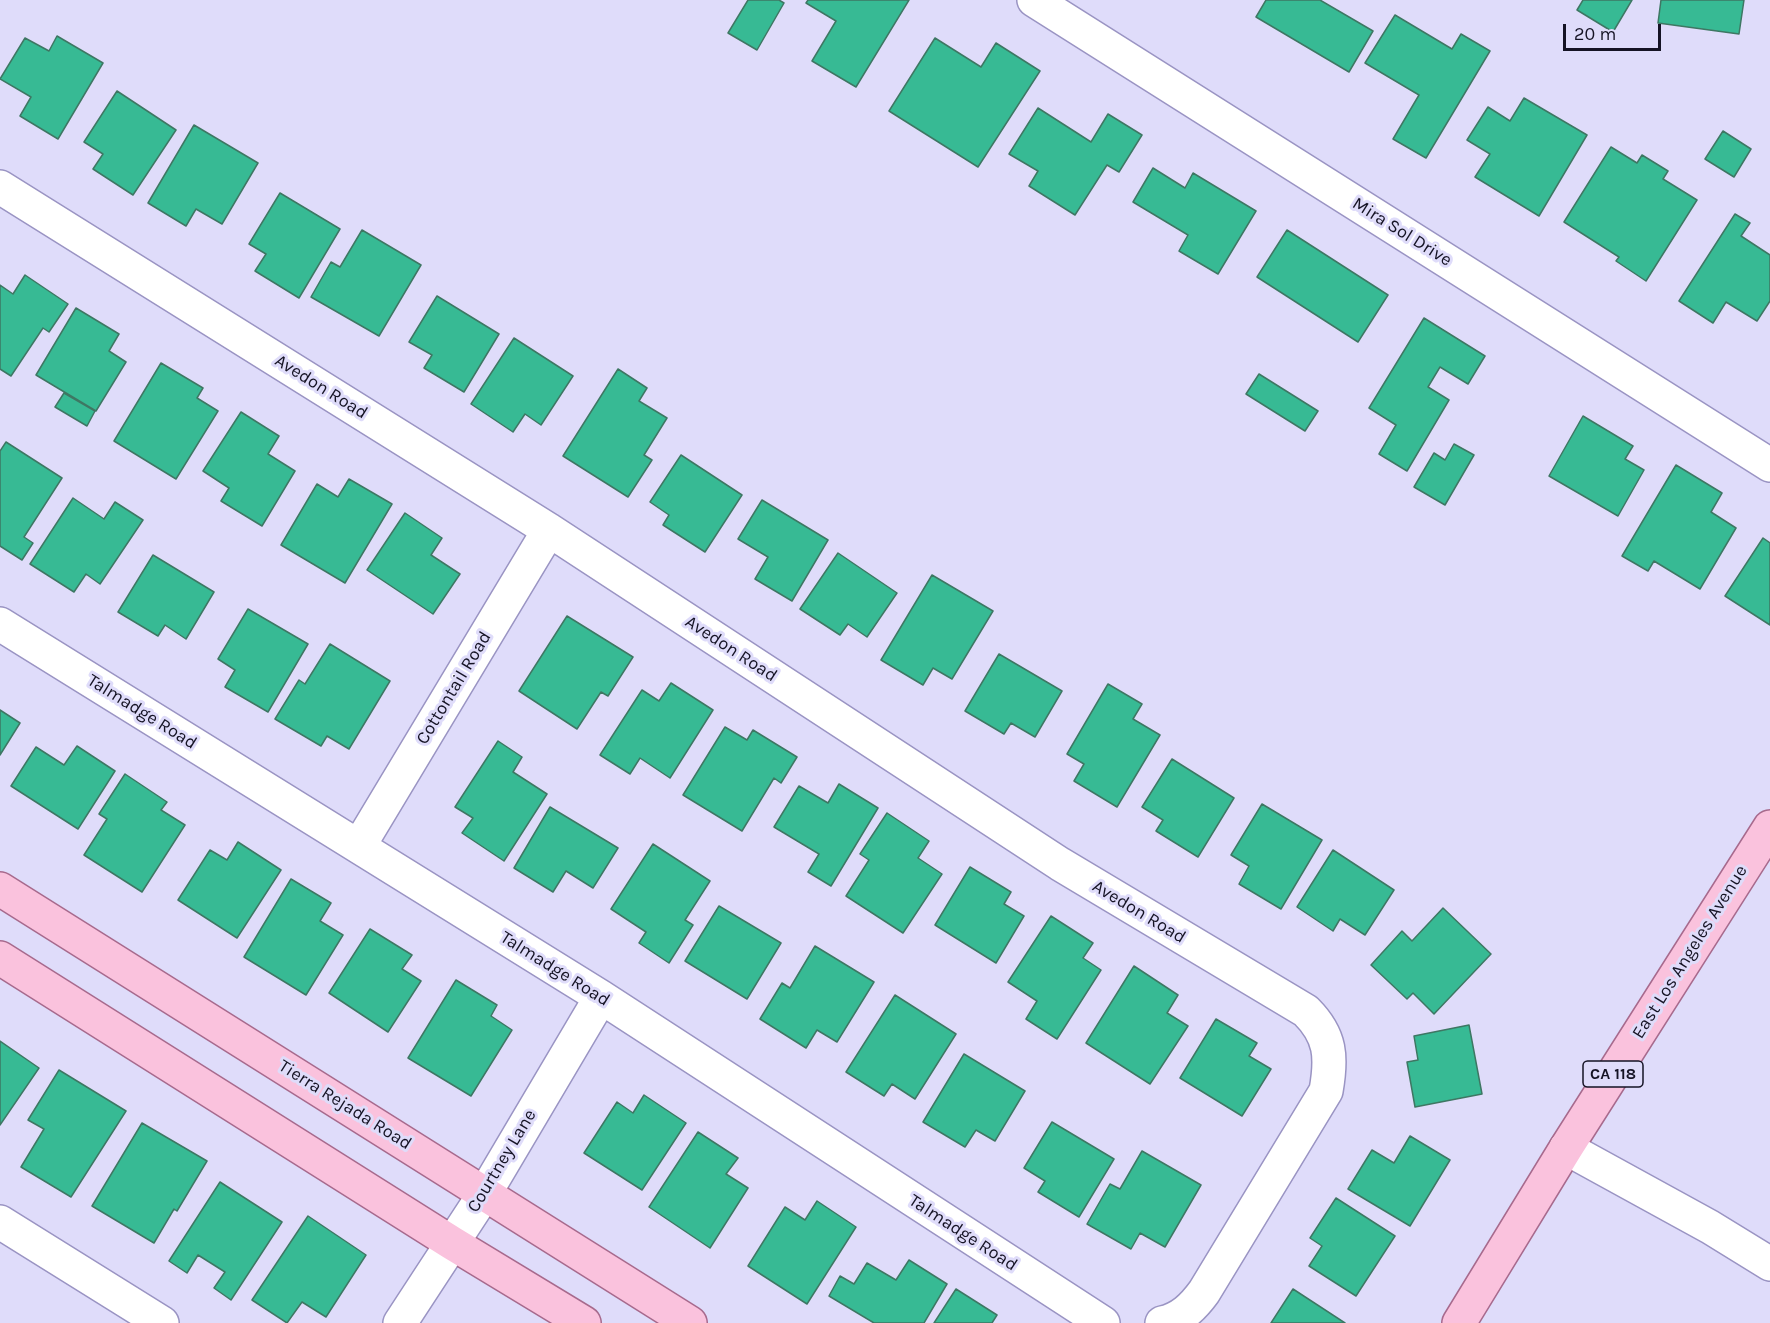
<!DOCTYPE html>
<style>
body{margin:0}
#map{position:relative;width:1770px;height:1323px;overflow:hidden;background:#dfdcfa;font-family:Karla,sans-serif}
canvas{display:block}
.scale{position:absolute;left:1563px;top:24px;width:98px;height:27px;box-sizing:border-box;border:3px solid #151324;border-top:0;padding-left:8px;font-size:18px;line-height:21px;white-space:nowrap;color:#151324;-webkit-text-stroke:4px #dfdcfa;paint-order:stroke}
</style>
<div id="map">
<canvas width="1770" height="1323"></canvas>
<div class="scale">20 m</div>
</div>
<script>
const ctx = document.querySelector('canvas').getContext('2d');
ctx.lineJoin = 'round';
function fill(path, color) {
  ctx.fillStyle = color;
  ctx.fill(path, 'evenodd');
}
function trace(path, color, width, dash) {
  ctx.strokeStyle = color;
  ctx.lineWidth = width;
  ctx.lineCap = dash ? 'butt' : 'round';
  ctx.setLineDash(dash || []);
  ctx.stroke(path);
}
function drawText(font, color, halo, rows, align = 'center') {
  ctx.font = font + ' Karla,sans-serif';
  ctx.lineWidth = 6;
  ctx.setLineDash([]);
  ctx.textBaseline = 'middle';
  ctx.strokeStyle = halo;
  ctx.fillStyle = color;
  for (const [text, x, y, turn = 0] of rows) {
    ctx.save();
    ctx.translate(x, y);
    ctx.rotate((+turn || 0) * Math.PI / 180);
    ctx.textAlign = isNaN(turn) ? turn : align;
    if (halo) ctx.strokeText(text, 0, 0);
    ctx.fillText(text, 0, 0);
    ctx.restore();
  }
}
const building = new Path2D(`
 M 748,0 L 779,0 L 784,3 L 757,50 L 728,33 Z
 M 808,0 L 909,0 L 856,87 L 812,61 L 836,21 L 806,3 Z
 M 1266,0 L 1320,0 L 1373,31 L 1349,72 L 1256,17 Z
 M 1583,0 L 1632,0 L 1613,32 L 1577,10 Z
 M 1661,0 L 1744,0 L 1739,34 L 1658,23 Z
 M 1395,15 L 1452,49 L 1461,34 L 1490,51 L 1426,158 L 1393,139 L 1419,95 L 1365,63 Z
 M 57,36 L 103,63 L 58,139 L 20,116 L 31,97 L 0,79 L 25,38 L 49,51 Z
 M 935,38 L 981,67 L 996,43 L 1040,71 L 978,167 L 889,111 Z
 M 117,91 L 176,130 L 133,195 L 93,169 L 103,154 L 84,142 Z
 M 1524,98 L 1587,135 L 1539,216 L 1475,177 L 1490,154 L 1467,140 L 1488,107 L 1510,121 Z
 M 1038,108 L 1091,142 L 1108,114 L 1142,135 L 1119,172 L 1107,165 L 1075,215 L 1029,186 L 1038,171 L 1009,154 Z
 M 194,125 L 258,163 L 222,224 L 196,209 L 186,226 L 148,203 Z
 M 1723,131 L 1751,149 L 1734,177 L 1705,159 Z
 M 1611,147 L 1637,163 L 1642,155 L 1668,171 L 1663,179 L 1697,200 L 1646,281 L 1616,261 L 1619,257 L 1564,222 Z
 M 1153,168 L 1185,188 L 1193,173 L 1256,211 L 1218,274 L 1179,251 L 1188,235 L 1133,202 Z
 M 280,193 L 340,229 L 299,298 L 255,271 L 266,254 L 249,244 Z
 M 1735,214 L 1750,223 L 1741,236 L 1770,255 L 1770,301 L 1757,321 L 1726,302 L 1713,323 L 1679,301 Z
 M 362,230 L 421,265 L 379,336 L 311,297 L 331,262 L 340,267 Z
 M 1287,230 L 1388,295 L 1358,342 L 1257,277 Z
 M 25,275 L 68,304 L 49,332 L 43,328 L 11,376 L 0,369 L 0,285 L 13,294 Z
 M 437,296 L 499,334 L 464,392 L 424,368 L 432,355 L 409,342 Z
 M 76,308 L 119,334 L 109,351 L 126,362 L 96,411 L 36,375 Z
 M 1424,318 L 1485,356 L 1468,384 L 1440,367 L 1428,387 L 1449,400 L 1407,471 L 1379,454 L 1396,425 L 1369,408 Z
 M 514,338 L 573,376 L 541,425 L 525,414 L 513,432 L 471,404 Z
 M 161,363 L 203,388 L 197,398 L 218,411 L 176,479 L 114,441 Z
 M 618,369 L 647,388 L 639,401 L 667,418 L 644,455 L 652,460 L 628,497 L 563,456 Z
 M 1259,374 L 1318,411 L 1305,431 L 1246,394 Z
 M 64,393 L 95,411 L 87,426 L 55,407 Z
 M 241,412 L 279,436 L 268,454 L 295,471 L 262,526 L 221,501 L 229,488 L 203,471 Z
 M 1583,416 L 1633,446 L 1625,459 L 1644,470 L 1618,516 L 1549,476 Z
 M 6,442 L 62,478 L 24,537 L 33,543 L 22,560 L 0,546 L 0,451 Z
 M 1454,444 L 1474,455 L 1445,505 L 1414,487 L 1434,453 L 1445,460 Z
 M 681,455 L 742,495 L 705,552 L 663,525 L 669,515 L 650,502 Z
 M 1676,465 L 1722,493 L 1711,512 L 1736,528 L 1700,589 L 1654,561 L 1648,571 L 1622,556 Z
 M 349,479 L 392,504 L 345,583 L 281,545 L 317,484 L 338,497 Z
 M 73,498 L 104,519 L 115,502 L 143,520 L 100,584 L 86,574 L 74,592 L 30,564 Z
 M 762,500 L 828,540 L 792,601 L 755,579 L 768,557 L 738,539 Z
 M 405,513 L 442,538 L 431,555 L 460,574 L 433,614 L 367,570 Z
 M 1763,538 L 1770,543 L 1770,625 L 1725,596 Z
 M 838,553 L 897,593 L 867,637 L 848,624 L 840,635 L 800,609 Z
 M 153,555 L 214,592 L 186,639 L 165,625 L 158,636 L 118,612 Z
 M 932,575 L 993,611 L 952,679 L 933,668 L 923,685 L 881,660 Z
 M 248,609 L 308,644 L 268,712 L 225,687 L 235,670 L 218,659 Z
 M 567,616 L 633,657 L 608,696 L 601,692 L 577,729 L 519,691 Z
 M 330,644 L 390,681 L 349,749 L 327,736 L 321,746 L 275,719 L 299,680 L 305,684 Z
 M 999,654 L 1062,691 L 1035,737 L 1011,723 L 1004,734 L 965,711 Z
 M 671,683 L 713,710 L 670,778 L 640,758 L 630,774 L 600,755 L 642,690 L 659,701 Z
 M 1108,684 L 1142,704 L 1133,719 L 1160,735 L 1117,807 L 1074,781 L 1084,764 L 1067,754 Z
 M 0,710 L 20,723 L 0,755 Z
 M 725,727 L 747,740 L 753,730 L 797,757 L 781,783 L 774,778 L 742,831 L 683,795 Z
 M 498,741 L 522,757 L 513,772 L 547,794 L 504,861 L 462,833 L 473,818 L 455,807 Z
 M 77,746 L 115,771 L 78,829 L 11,786 L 36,747 L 64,765 Z
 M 1172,759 L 1234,798 L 1198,857 L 1156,831 L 1163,820 L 1142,807 Z
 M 125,774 L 167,802 L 161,810 L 185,825 L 142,892 L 84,855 L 107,819 L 99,814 Z
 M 839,784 L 878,808 L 831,886 L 808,872 L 819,854 L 774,827 L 799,786 L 828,803 Z
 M 1262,804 L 1322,840 L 1281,909 L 1239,884 L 1249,866 L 1231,855 Z
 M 550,807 L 618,848 L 593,888 L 566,871 L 553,892 L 514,868 Z
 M 887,813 L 929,841 L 918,858 L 942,874 L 903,933 L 846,896 L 869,860 L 860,854 Z
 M 238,842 L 281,870 L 237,938 L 178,900 L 210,850 L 227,860 Z
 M 653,844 L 710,881 L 685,920 L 693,925 L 669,963 L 639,943 L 646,932 L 611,909 Z
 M 1333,850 L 1394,890 L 1365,935 L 1340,919 L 1333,931 L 1297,907 Z
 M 970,867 L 1011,892 L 1004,904 L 1024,916 L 996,963 L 935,925 Z
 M 291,879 L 331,903 L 320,921 L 343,935 L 306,995 L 244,957 Z
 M 719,906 L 781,943 L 747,999 L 685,961 Z
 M 1443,908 L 1491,954 L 1434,1014 L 1413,993 L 1407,999 L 1371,965 L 1402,931 L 1412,941 Z
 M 1051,916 L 1093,943 L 1083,958 L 1101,970 L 1057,1039 L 1026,1019 L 1037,1001 L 1008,982 Z
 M 370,929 L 412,955 L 402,969 L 421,981 L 388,1032 L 329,993 Z
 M 815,946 L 874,982 L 837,1042 L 817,1030 L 806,1048 L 760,1019 L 782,983 L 790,988 Z
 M 1134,966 L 1178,995 L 1167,1013 L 1188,1026 L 1150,1084 L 1086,1043 Z
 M 456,980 L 497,1005 L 491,1016 L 512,1030 L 471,1096 L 408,1058 Z
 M 895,995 L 956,1034 L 915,1099 L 892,1084 L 884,1096 L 846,1072 Z
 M 1216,1019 L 1257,1043 L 1249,1056 L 1271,1069 L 1242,1116 L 1180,1078 Z
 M 1469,1025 L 1482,1094 L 1415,1107 L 1407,1062 L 1418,1060 L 1414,1036 Z
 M 0,1041 L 39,1068 L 0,1125 Z
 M 964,1054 L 1025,1091 L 995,1141 L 976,1130 L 965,1147 L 923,1122 Z
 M 59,1070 L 126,1111 L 71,1197 L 21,1167 L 44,1129 L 28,1120 Z
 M 644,1095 L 686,1123 L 642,1190 L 584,1153 L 617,1102 L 633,1113 Z
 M 1052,1122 L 1114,1159 L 1079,1217 L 1038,1192 L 1045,1181 L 1024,1168 Z
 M 142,1123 L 207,1161 L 177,1211 L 174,1209 L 154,1243 L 92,1206 Z
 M 698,1132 L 738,1158 L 726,1174 L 748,1188 L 710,1248 L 649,1207 Z
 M 1410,1136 L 1450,1160 L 1410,1226 L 1348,1189 L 1372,1150 L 1394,1163 Z
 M 1142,1151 L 1201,1185 L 1165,1247 L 1140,1233 L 1131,1249 L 1087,1224 L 1110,1184 L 1120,1189 Z
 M 220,1182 L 282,1222 L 231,1300 L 214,1288 L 225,1272 L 198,1255 L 187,1273 L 169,1261 Z
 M 1336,1198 L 1395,1236 L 1356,1296 L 1309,1266 L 1322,1246 L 1310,1238 Z
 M 817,1201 L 856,1227 L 807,1304 L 748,1266 L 785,1207 L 805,1220 Z
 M 308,1216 L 366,1255 L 326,1317 L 302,1302 L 287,1323 L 252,1300 Z
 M 909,1260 L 947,1284 L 924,1323 L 874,1323 L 829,1296 L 840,1276 L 854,1284 L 867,1263 L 896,1280 Z
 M 956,1289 L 997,1315 L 992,1323 L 934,1323 Z
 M 1293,1289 L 1345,1323 L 1271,1323 Z`);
fill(building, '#37ba94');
trace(building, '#3e7763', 1.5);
const minor = new Path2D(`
 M 1034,0 L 1770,465
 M 0,187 L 549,530 L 1060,864 L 1306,1011 C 1331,1036 1332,1057 1326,1091 L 1204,1292 C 1193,1307 1181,1319 1162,1323
 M 0,624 L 601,997 L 1103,1323
 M 359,846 L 549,530
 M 1566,1148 L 1710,1227 L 1770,1264
 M 0,1222 L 162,1323
 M 400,1323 L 485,1193 L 601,997`);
const major = new Path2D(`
 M 0,889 L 690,1323
 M 0,958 L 452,1243 L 584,1323
 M 1459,1323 L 1566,1148 L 1770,827`);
trace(minor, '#9a94c3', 36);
trace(major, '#a76a8d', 36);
trace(minor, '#fff', 33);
trace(major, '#fac2dd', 33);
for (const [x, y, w] of [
 [1613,1074,60]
]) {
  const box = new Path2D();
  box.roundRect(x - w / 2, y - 13, w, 26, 4.5);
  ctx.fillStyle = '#dfdcfa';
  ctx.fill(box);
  trace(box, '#151324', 1.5);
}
drawText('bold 16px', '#151324', null, [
 ["CA 118",1613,1074]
]);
drawText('18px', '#151324', '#dfdcfa', [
 ["Mira Sol Drive",1402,232,32],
 ["Avedon Road",321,387,32],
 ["Avedon Road",731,649,33],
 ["Cottontail Road",454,688,-59],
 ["Talmadge Road",142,712,32],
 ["Avedon Road",1139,912,31],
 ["East Los Angeles Avenue",1690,952,-58],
 ["Talmadge Road",555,969,32],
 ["Tierra Rejada Road",345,1105,32],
 ["Courtney Lane",502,1161,-59],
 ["Talmadge Road",963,1233,33]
]);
</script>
